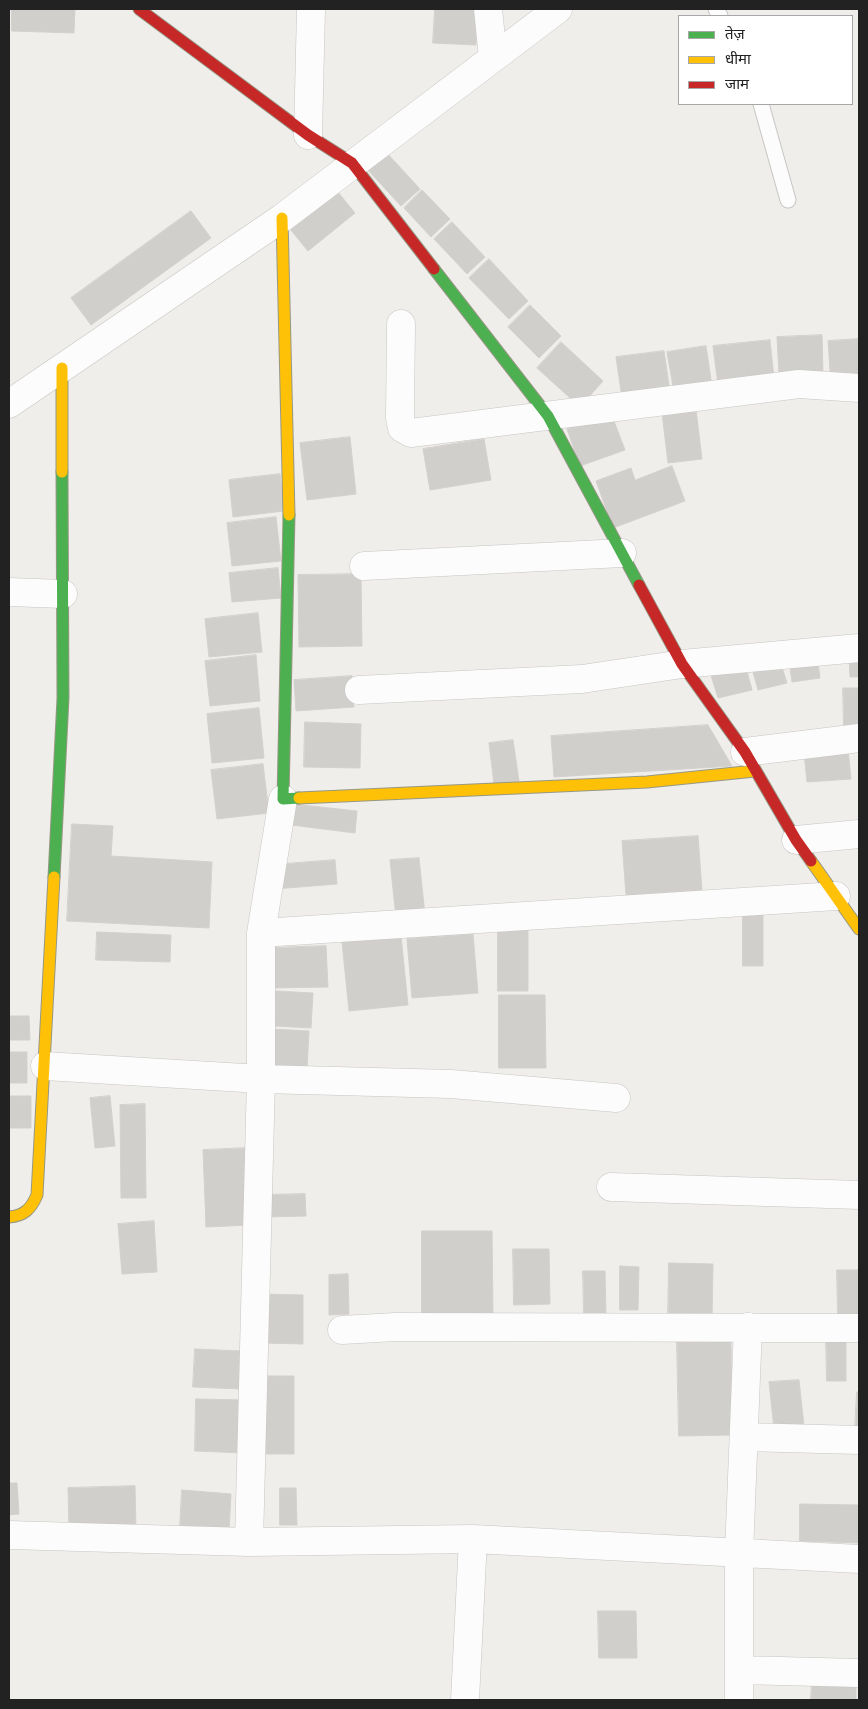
<!DOCTYPE html>
<meta charset="utf-8">
<style>
body{margin:0}
#map{position:relative;width:868px;height:1709px;overflow:hidden;background:#f0eeeb;font-family:Figtree,"Noto Sans Devanagari",sans-serif}
canvas{display:block}
.frame{position:absolute;inset:0;border:10px solid #222;pointer-events:none}
.legend{position:absolute;left:678px;top:15px;width:175px;height:90px;box-sizing:border-box;background:#fff;border:1px solid #a7a7a7;margin:0;padding:6px 9px;list-style:none;font-size:15px;color:#222}
.legend li{display:flex;align-items:center;gap:10px;height:25px}
.legend b{width:25px;border:1px solid #a7a7a7}
</style>
<div id="map">
<canvas width="868" height="1709"></canvas>
<div class="frame"></div>
<ul class="legend">
<li><b style="height:6px;background:#4caf50"></b>तेज़</li>
<li><b style="height:6px;background:#ffc107"></b>धीमा</li>
<li><b style="height:6px;background:#c62828"></b>जाम</li>
</ul>
</div>
<script>
const ctx = document.querySelector('canvas').getContext('2d');
ctx.lineJoin = 'round';
function fill(path, color) {
  ctx.fillStyle = color;
  ctx.fill(path, 'evenodd');
}
function trace(path, color, width, dash) {
  ctx.strokeStyle = color;
  ctx.lineWidth = width;
  ctx.lineCap = dash ? 'butt' : 'round';
  ctx.setLineDash(dash || []);
  ctx.stroke(path);
}
const building = new Path2D(`
 M 12,9 L 75,9 L 74,33 L 12,31 Z
 M 435,9 L 477,9 L 476,45 L 433,43 Z
 M 385,151 L 420,189 L 401,206 L 366,168 Z
 M 422,190 L 450,219 L 431,237 L 404,208 Z
 M 337,191 L 355,213 L 308,251 L 290,229 Z
 M 191,211 L 211,238 L 91,325 L 71,298 Z
 M 452,222 L 485,257 L 467,274 L 434,239 Z
 M 489,259 L 528,301 L 509,319 L 469,278 Z
 M 530,305 L 561,336 L 539,358 L 508,327 Z
 M 822,335 L 823,374 L 779,375 L 777,337 Z
 M 859,339 L 859,383 L 831,385 L 828,341 Z
 M 770,340 L 774,378 L 718,385 L 713,346 Z
 M 561,342 L 603,381 L 580,407 L 537,368 Z
 M 706,346 L 712,386 L 674,392 L 667,352 Z
 M 664,351 L 670,392 L 622,398 L 616,357 Z
 M 696,409 L 702,459 L 668,463 L 662,413 Z
 M 611,413 L 625,450 L 580,466 L 567,429 Z
 M 350,437 L 356,494 L 307,500 L 300,443 Z
 M 484,439 L 491,480 L 430,490 L 423,449 Z
 M 672,466 L 685,501 L 613,528 L 596,481 L 631,468 L 635,480 Z
 M 280,474 L 284,511 L 233,517 L 229,480 Z
 M 276,517 L 281,561 L 232,566 L 227,523 Z
 M 278,568 L 281,598 L 232,602 L 229,573 Z
 M 361,574 L 362,646 L 299,647 L 298,575 Z
 M 258,613 L 262,652 L 209,657 L 205,619 Z
 M 859,654 L 859,677 L 850,677 L 849,655 Z
 M 256,655 L 260,701 L 210,706 L 205,661 Z
 M 817,656 L 820,678 L 792,682 L 789,661 Z
 M 779,658 L 787,683 L 758,690 L 751,665 Z
 M 744,660 L 752,690 L 718,698 L 709,669 Z
 M 352,676 L 354,707 L 296,711 L 294,680 Z
 M 843,688 L 859,688 L 859,728 L 844,728 Z
 M 259,708 L 264,758 L 212,763 L 207,714 Z
 M 305,722 L 361,724 L 360,768 L 304,767 Z
 M 708,725 L 732,766 L 554,777 L 551,736 Z
 M 513,740 L 519,781 L 494,784 L 489,743 Z
 M 848,749 L 851,779 L 807,782 L 804,753 Z
 M 263,764 L 269,813 L 217,819 L 211,770 Z
 M 293,804 L 357,811 L 355,833 L 291,825 Z
 M 72,824 L 113,826 L 111,856 L 212,862 L 209,928 L 67,921 Z
 M 698,836 L 702,890 L 626,895 L 622,841 Z
 M 419,858 L 425,915 L 396,918 L 390,860 Z
 M 335,860 L 337,884 L 274,889 L 272,865 Z
 M 743,910 L 763,910 L 763,966 L 743,966 Z
 M 498,930 L 528,930 L 528,991 L 498,991 Z
 M 97,932 L 171,935 L 170,962 L 96,960 Z
 M 473,934 L 478,993 L 412,998 L 407,939 Z
 M 401,936 L 408,1005 L 349,1011 L 342,942 Z
 M 326,946 L 328,987 L 271,988 L 270,948 Z
 M 276,991 L 313,993 L 311,1028 L 275,1026 Z
 M 499,995 L 545,995 L 546,1068 L 499,1068 Z
 M 9,1016 L 29,1016 L 30,1040 L 9,1040 Z
 M 271,1029 L 309,1031 L 307,1069 L 268,1066 Z
 M 9,1052 L 27,1052 L 27,1083 L 9,1083 Z
 M 9,1096 L 31,1096 L 31,1128 L 9,1128 Z
 M 110,1096 L 115,1146 L 95,1148 L 90,1098 Z
 M 145,1104 L 146,1198 L 121,1198 L 120,1105 Z
 M 247,1148 L 250,1225 L 206,1227 L 203,1150 Z
 M 305,1194 L 306,1216 L 264,1217 L 264,1195 Z
 M 154,1221 L 157,1272 L 122,1274 L 118,1224 Z
 M 422,1231 L 492,1231 L 493,1315 L 422,1315 Z
 M 513,1249 L 549,1249 L 550,1304 L 514,1305 Z
 M 669,1263 L 713,1264 L 712,1319 L 668,1318 Z
 M 620,1266 L 639,1267 L 638,1310 L 620,1310 Z
 M 837,1270 L 859,1270 L 859,1317 L 838,1317 Z
 M 583,1271 L 605,1271 L 606,1317 L 584,1317 Z
 M 348,1274 L 349,1314 L 329,1315 L 329,1275 Z
 M 264,1294 L 303,1295 L 303,1344 L 263,1343 Z
 M 826,1338 L 846,1338 L 846,1381 L 827,1381 Z
 M 677,1342 L 731,1342 L 732,1435 L 679,1436 Z
 M 195,1349 L 241,1351 L 240,1389 L 193,1387 Z
 M 260,1376 L 294,1376 L 294,1454 L 260,1454 Z
 M 799,1380 L 804,1426 L 774,1429 L 769,1382 Z
 M 857,1392 L 859,1392 L 859,1429 L 855,1429 Z
 M 196,1399 L 245,1400 L 244,1453 L 195,1451 Z
 M 9,1483 L 17,1483 L 19,1514 L 9,1515 Z
 M 135,1486 L 136,1530 L 69,1532 L 68,1488 Z
 M 280,1488 L 296,1488 L 297,1525 L 280,1525 Z
 M 182,1490 L 231,1494 L 229,1531 L 180,1527 Z
 M 800,1504 L 859,1505 L 859,1543 L 800,1541 Z
 M 598,1611 L 636,1611 L 637,1658 L 599,1658 Z
 M 812,1680 L 856,1682 L 856,1700 L 811,1700 Z`);
fill(building, '#d1cfcc');
trace(building, '#d3d0cd', 1);
const lane = new Path2D(`
 M 716,9 L 720,16
 M 761,104 L 788,200`);
const street = new Path2D(`
 M 488,9 L 493,58
 M 308,135 L 311,9
 M 401,324 L 400,418 L 402,428 L 411,433 L 799,384 L 859,388
 M 9,404 L 282,218 L 558,9
 M 364,566 L 622,553
 M 9,592 L 63,594
 M 359,690 L 582,679 L 682,664 L 859,648
 M 745,752 L 859,738
 M 796,840 L 859,834
 M 261,933 L 836,896
 M 45,1066 L 261,1079 L 451,1084 L 616,1098
 M 611,1187 L 859,1195
 M 342,1330 L 395,1327 L 859,1328
 M 744,1437 L 859,1440
 M 9,1535 L 249,1542 L 473,1539 L 859,1559
 M 249,1542 L 261,1079 L 261,933 L 283,799
 M 740,1670 L 859,1673
 M 465,1700 L 473,1539
 M 739,1700 L 739,1553 L 748,1327`);
const fast = new Path2D(`
 M 434,269 L 548,416 L 639,585
 M 289,515 L 283,799 L 299,798
 M 54,877 L 63,698 L 62,472`);
const slow = new Path2D(`
 M 282,218 L 289,515
 M 62,368 L 62,472
 M 299,798 L 647,782 L 755,771
 M 811,861 L 859,929
 M 9,1217 C 24,1216 31,1209 37,1195 L 54,877`);
const jam = new Path2D(`
 M 139,9 L 308,135 L 352,163 L 434,269
 M 639,585 L 682,664 L 745,752 L 796,840 L 811,861`);
trace(lane, '#c6c5c3', 17);
trace(street, '#c6c5c3', 29);
trace(fast, '#979885', 13);
trace(slow, '#979885', 13);
trace(jam, '#979885', 13);
trace(lane, '#fdfcfc', 15);
trace(street, '#fdfcfc', 28);
trace(fast, '#4caf50', 11);
trace(slow, '#ffc107', 11);
trace(jam, '#c62828', 11);
</script>
